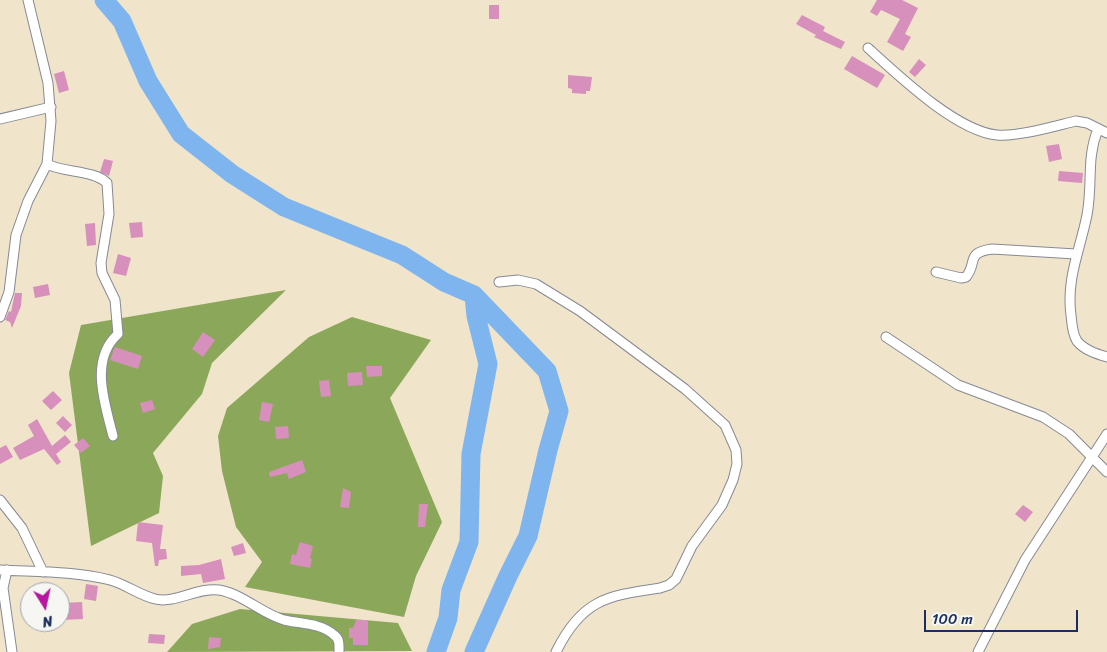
<!DOCTYPE html>
<style>
body{margin:0}
#map{position:relative;width:1107px;height:652px;overflow:hidden;background:#f0e4ca;font-family:Sriracha,sans-serif}
canvas{display:block}
.north{position:absolute;left:20px;top:582px;width:50px;height:50px;box-sizing:border-box;background:#f6f6f2;border:1px solid #9ea6b7;border-radius:50%;rotate:170deg;font-size:14px;font-weight:700;line-height:20px;text-align:center;color:#1b2f5e}
.north::after{content:'';display:block;margin:auto;width:18px;height:22px;background:#b5179e;clip-path:polygon(50% 0,100% 100%,50% 72%,0 100%)}
.scale{position:absolute;left:924px;top:610px;width:154px;height:22px;box-sizing:border-box;border:2px solid #1b2f5e;border-top:0;padding-left:6px;font-size:15px;line-height:18px;white-space:nowrap;color:#1b2f5e;-webkit-text-stroke:4px #f6f6f2;paint-order:stroke}
</style>
<div id="map">
<canvas width="1107" height="652"></canvas>
<div class="north">N</div>
<div class="scale">100 m</div>
</div>
<script>
const ctx = document.querySelector('canvas').getContext('2d');
ctx.lineJoin = 'round';
function fill(path, color) {
  ctx.fillStyle = color;
  ctx.fill(path, 'evenodd');
}
function trace(path, color, width, dash) {
  ctx.strokeStyle = color;
  ctx.lineWidth = width;
  ctx.lineCap = dash ? 'butt' : 'round';
  ctx.setLineDash(dash || []);
  ctx.stroke(path);
}
fill(new Path2D(`
 M 286,290 L 212,363 L 202,394 L 153,453 L 163,476 L 159,513 L 91,546 L 69,373 L 81,325 Z
 M 352,317 L 431,340 L 390,398 L 442,522 L 416,576 L 404,617 L 245,587 L 262,562 L 236,527 L 222,471 L 218,436 L 227,408 L 309,337 Z
 M 240,609 L 398,623 L 412,651 L 167,652 L 192,624 Z`), '#8ba85a');
trace(new Path2D(`
 M 104,0 L 122,21 L 148,81 L 181,134 L 232,174 L 284,207 L 402,255 L 444,282 L 474,295 L 547,371 L 559,411 L 548,450 L 528,536 L 508,576 L 474,652
 M 436,652 L 448,618 L 451,590 L 469,542 L 471,454 L 488,364 L 476,316 L 474,295`), '#7fb5ee', 19);
fill(new Path2D(`
 M 877,0 L 902,0 L 918,8 L 905,34 L 911,37 L 903,51 L 887,42 L 900,19 L 881,10 L 877,16 L 870,12 Z
 M 489,5 L 499,5 L 499,19 L 489,19 Z
 M 802,15 L 825,27 L 823,31 L 845,42 L 841,49 L 814,37 L 816,35 L 796,24 Z
 M 852,56 L 885,75 L 877,88 L 844,69 Z
 M 919,59 L 926,65 L 915,77 L 909,72 Z
 M 64,71 L 69,90 L 59,93 L 54,74 Z
 M 568,75 L 592,77 L 590,91 L 586,91 L 586,94 L 572,93 L 572,89 L 568,88 Z
 M 1059,144 L 1062,159 L 1049,162 L 1046,146 Z
 M 104,159 L 113,161 L 109,176 L 100,172 Z
 M 1059,171 L 1083,173 L 1082,183 L 1058,181 Z
 M 142,222 L 143,237 L 131,238 L 129,223 Z
 M 95,223 L 96,245 L 87,246 L 85,224 Z
 M 118,254 L 131,258 L 126,276 L 113,273 Z
 M 48,284 L 50,295 L 35,298 L 33,287 Z
 M 15,293 L 22,293 L 21,306 L 12,328 L 10,322 L 5,320 L 9,311 L 11,312 Z
 M 203,332 L 215,340 L 203,357 L 192,349 Z
 M 115,347 L 142,356 L 138,369 L 110,360 Z
 M 366,366 L 382,366 L 382,376 L 367,377 Z
 M 362,372 L 363,385 L 348,386 L 347,373 Z
 M 329,380 L 331,396 L 321,397 L 319,381 Z
 M 53,391 L 62,400 L 51,410 L 42,401 Z
 M 152,400 L 155,409 L 143,413 L 140,403 Z
 M 262,402 L 273,404 L 269,422 L 259,420 Z
 M 63,416 L 72,425 L 65,432 L 56,423 Z
 M 37,419 L 52,446 L 65,435 L 71,442 L 56,454 L 61,462 L 57,465 L 44,449 L 20,460 L 13,448 L 34,436 L 28,425 Z
 M 288,426 L 289,438 L 276,439 L 275,427 Z
 M 83,438 L 90,446 L 81,453 L 74,445 Z
 M 6,445 L 13,457 L 0,464 L 0,448 Z
 M 302,460 L 306,472 L 289,479 L 287,473 L 270,477 L 269,472 Z
 M 343,488 L 351,492 L 349,508 L 340,507 Z
 M 419,504 L 428,504 L 425,527 L 418,527 Z
 M 1023,505 L 1033,512 L 1025,522 L 1015,514 Z
 M 138,522 L 163,525 L 160,549 L 166,549 L 167,559 L 159,560 L 158,566 L 155,566 L 152,543 L 136,541 Z
 M 300,542 L 313,546 L 310,558 L 312,559 L 310,568 L 290,564 L 292,554 L 296,555 Z
 M 243,543 L 246,553 L 234,556 L 231,547 Z
 M 221,559 L 225,579 L 203,583 L 201,574 L 181,576 L 181,566 L 199,565 Z
 M 86,584 L 98,586 L 96,601 L 84,599 Z
 M 82,602 L 83,619 L 63,620 L 62,603 Z
 M 356,620 L 368,620 L 368,645 L 353,645 L 353,638 L 349,638 L 349,628 L 353,628 Z
 M 149,634 L 165,635 L 164,644 L 148,643 Z
 M 209,637 L 221,638 L 220,647 L 208,649 Z`), '#d78fbc');
const minor = new Path2D(`
 M 868,48 C 898,75 956,131 997,135 C 1018,137 1055,126 1076,121 L 1087,123 L 1107,133
 M 0,119 L 51,107
 M 1098,129 C 1086,159 1093,183 1087,215 C 1080,250 1066,279 1071,315 C 1072,324 1072,333 1077,341 C 1084,350 1097,354 1107,357
 M 47,164 C 64,173 94,170 107,183 L 109,214 L 101,263 L 102,273 L 115,300 L 118,334 C 89,360 105,404 113,436
 M 936,272 L 961,278 L 966,277 C 978,262 965,253 992,249 L 1076,254
 M 499,282 L 518,280 L 536,284 L 580,311 L 685,389 L 725,425 L 736,450 L 737,464 L 733,480 L 722,505 L 692,546 L 676,579 L 669,585 L 660,588 C 607,596 582,599 556,652
 M 0,317 L 9,292 L 16,235 L 28,201 L 47,164 L 51,121 L 48,83 L 28,0
 M 886,337 L 958,385 L 1043,417 L 1069,434 L 1107,472
 M 0,500 L 22,528 L 43,572
 M 0,570 C 36,572 74,571 110,580 C 125,584 139,595 155,599 C 176,604 197,587 219,590 C 243,594 262,614 284,620 C 301,624 321,623 334,635 C 340,639 339,645 339,652
 M 7,570 L 3,588 L 12,652
 M 978,652 L 1025,560 L 1107,434`);
trace(minor, '#868a94', 11);
trace(minor, '#fff', 9);
</script>
